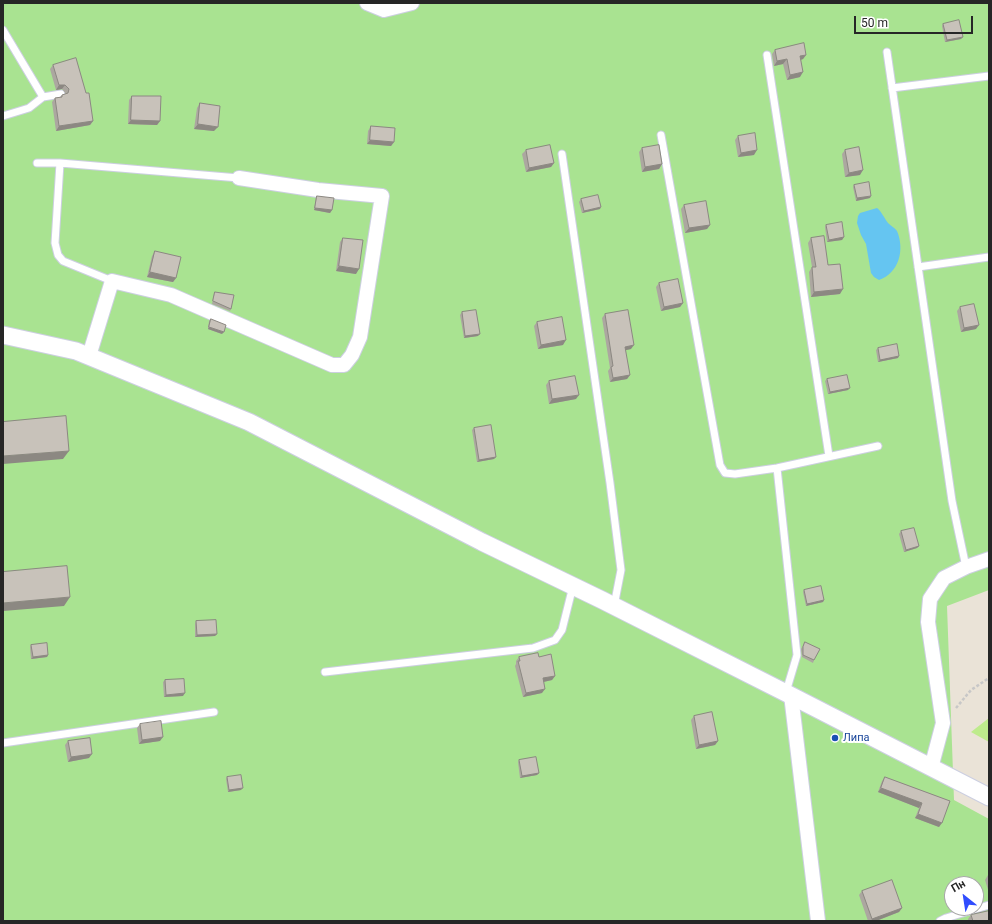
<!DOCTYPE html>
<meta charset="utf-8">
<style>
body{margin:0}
#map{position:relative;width:992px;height:924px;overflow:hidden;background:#eae3d7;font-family:Roboto,sans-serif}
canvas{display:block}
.frame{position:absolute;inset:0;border:4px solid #262626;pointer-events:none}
.north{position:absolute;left:944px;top:876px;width:40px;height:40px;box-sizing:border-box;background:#fff;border:1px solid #a8a8a8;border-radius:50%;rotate:330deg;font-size:11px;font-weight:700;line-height:16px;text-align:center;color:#262626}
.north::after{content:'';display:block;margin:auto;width:14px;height:18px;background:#304dfe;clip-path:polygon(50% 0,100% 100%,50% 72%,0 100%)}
.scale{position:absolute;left:854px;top:16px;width:119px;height:18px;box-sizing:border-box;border:2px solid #262626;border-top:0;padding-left:5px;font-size:12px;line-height:14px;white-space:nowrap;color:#262626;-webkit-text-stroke:3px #fff;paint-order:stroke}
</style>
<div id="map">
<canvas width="992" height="924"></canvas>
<div class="frame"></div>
<div class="north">Пн</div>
<div class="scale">50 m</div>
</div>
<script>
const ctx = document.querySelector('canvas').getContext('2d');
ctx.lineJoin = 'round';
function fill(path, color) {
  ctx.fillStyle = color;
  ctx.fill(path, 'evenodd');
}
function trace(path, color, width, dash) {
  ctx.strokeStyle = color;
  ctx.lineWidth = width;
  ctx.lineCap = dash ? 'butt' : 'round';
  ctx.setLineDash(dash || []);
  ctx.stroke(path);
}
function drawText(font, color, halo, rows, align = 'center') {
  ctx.font = font + ' Roboto,sans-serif';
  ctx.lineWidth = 4;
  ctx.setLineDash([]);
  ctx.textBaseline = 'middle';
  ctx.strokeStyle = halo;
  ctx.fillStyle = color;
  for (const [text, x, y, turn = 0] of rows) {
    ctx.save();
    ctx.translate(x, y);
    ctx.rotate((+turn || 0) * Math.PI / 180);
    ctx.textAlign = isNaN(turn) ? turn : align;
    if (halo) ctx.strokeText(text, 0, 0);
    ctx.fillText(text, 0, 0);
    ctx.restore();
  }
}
fill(new Path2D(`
 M 3,3 L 989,3 L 989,590 L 947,606 L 954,800 L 989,819 L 989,921 L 3,921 ZM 952,884 L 976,884 L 976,908 L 952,908 Z`), '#a9e391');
fill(new Path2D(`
 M 989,718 L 989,742 L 971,732 Z`), '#beeb8c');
fill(new Path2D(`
 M 877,208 C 882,212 884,218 888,223 C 891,226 894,227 897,231 C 905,250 899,273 879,280 L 874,277 L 871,273 L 866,244 L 861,235 L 857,223 L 858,216 L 860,213 Z`), '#65c5f1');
const service = new Path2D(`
 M 3,30 L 43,97
 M 887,52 L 952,501 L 966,567
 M 767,55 L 829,456
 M 892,88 L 989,76
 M 3,116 L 29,108 L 43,97 L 61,94
 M 661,135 L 720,465 L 725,473 L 735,474 L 777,468 L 878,446
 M 562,154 L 610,483 L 621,570 L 614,606
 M 37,163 L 60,163 L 239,178
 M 60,163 L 55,243 L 58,255 L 63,261 L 112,281
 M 918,267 L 989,257
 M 777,468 L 797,655 L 786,692
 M 325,672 L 533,648 L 555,640 L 562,630 L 573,586
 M 3,743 L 214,712
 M 940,921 L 946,918 L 989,905`);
const minor = new Path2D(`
 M 367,3 L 384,10 L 412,3
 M 89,356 L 112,281 L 171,295 L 332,365 L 344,365 L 352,355 L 360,337 L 382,196 L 318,190 L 239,178
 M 791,695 L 818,921
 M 931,768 L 943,723 L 928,622 L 930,599 L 944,578 L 966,567 L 989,559`);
const tertiary = new Path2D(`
 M 3,335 L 76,351 L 249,422 L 482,542 L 602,600 L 786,693 L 989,797`);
trace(service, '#cccfe1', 9);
trace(minor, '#cccfe1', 16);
trace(tertiary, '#cccfe1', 19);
trace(new Path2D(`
 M 956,708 L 971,690 L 989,678`), '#c7c7c7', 2.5, [3, 2]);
trace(service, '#fff', 7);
trace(minor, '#fff', 14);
trace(tertiary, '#fff', 17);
fill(new Path2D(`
 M 943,24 L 963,37 L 961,39 L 945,42 L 942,26 Z
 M 775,50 L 806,55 L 803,59 L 801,60 L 800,77 L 787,80 L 783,64 L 774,66 L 772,54 Z
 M 53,65 L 93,121 L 90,125 L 56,131 L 52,102 L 55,98 L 60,97 L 62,95 L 66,94 L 62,89 L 56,90 L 50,69 Z
 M 132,96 L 160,121 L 157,125 L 128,124 L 129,100 Z
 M 200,103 L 214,131 L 194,129 L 197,108 Z
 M 371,126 L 394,142 L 391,146 L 367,144 L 368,131 Z
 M 738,136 L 754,155 L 738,157 L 735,140 Z
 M 642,148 L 662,164 L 659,169 L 642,172 L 639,152 Z
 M 526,150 L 554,163 L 551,167 L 526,172 L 522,154 Z
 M 845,150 L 860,175 L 845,177 L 842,154 Z
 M 854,185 L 870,198 L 856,201 L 853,187 Z
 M 317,196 L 332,210 L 330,213 L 314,210 L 316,198 Z
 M 581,199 L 600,209 L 582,213 L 579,202 Z
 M 684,205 L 710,225 L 707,229 L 685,233 L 681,209 Z
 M 826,225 L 844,237 L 842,240 L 827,242 L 825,227 Z
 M 343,238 L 356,274 L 336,271 L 340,242 Z
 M 811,238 L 828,265 L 840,294 L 811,297 L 809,272 L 812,267 L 808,243 Z
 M 155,251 L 176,278 L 173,282 L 147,277 L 152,256 Z
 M 659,283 L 683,303 L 680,307 L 661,311 L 656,287 Z
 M 215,292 L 231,309 L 230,311 L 212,304 L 214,294 Z
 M 960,307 L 976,329 L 961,332 L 957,311 Z
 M 462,312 L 478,336 L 464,338 L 460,315 Z
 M 605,314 L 631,349 L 625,350 L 630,375 L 627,379 L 610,382 L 608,371 L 610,368 L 602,318 Z
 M 211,319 L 222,334 L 208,329 L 209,321 Z
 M 537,322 L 563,345 L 538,349 L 534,326 Z
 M 878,348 L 898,358 L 878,362 L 876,350 Z
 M 827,379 L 848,390 L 828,394 L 825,381 Z
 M 549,381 L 576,399 L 549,404 L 546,385 Z
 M 474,428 L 496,457 L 494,459 L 477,462 L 472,430 Z
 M 901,531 L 919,546 L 917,548 L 904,552 L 899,534 Z
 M 804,590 L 824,600 L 823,602 L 806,606 L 803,592 Z
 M 196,621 L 217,634 L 215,636 L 195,637 L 195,624 Z
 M 805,642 L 814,660 L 813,663 L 802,657 L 801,649 Z
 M 31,645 L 48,655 L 47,657 L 31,659 L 30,647 Z
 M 519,657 L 555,676 L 552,680 L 543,682 L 542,693 L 523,697 L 515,666 L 516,664 L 516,661 Z
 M 165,680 L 183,696 L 164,697 L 163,682 Z
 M 694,716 L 718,741 L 715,745 L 696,749 L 691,720 Z
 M 140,724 L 160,741 L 139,744 L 137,728 Z
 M 68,741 L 89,758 L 68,762 L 65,745 Z
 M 519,760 L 539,773 L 537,775 L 520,778 L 518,762 Z
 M 227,777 L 241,790 L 228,792 L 226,779 Z
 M 885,777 L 950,801 L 939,827 L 915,818 L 919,808 L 878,792 L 882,781 Z
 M 988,875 L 989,875 L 989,893 L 985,880 Z
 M 862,891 L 902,908 L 899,912 L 876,921 L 868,921 L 859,895 Z
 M 971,915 L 989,921 L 968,921 L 968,919 Z`), '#aca7a0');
fill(new Path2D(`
 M 963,37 L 961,39 L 945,42 L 947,40 Z
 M 806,55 L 803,59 L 797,61 L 800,56 Z
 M 787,59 L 783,64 L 774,66 L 777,61 Z
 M 803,72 L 800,77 L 787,80 L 790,75 Z
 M 59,85 L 65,85 L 62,89 L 56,90 Z
 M 131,120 L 160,121 L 157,125 L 128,124 Z
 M 93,121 L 90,125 L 56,131 L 59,126 Z
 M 198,124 L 218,127 L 214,131 L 194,129 Z
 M 370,140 L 394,142 L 391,146 L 367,144 Z
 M 757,150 L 754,155 L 738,157 L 741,153 Z
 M 554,163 L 551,167 L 526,172 L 529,168 Z
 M 662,164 L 659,169 L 642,172 L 645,167 Z
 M 863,170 L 860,175 L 845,177 L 849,173 Z
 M 871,196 L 870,198 L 856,201 L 857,198 Z
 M 601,207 L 600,209 L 582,213 L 584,211 Z
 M 315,208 L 332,210 L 330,213 L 314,210 Z
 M 710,225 L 707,229 L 685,233 L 689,228 Z
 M 844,237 L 842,240 L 827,242 L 829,240 Z
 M 339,266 L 359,269 L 356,274 L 336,271 Z
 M 150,272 L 176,278 L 173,282 L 147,277 Z
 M 843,289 L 840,294 L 811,297 L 814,292 Z
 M 683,303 L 680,307 L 661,311 L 664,307 Z
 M 979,325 L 976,329 L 961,332 L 964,328 Z
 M 209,327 L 224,332 L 222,334 L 208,329 Z
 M 480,334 L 478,336 L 464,338 L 465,336 Z
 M 566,340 L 563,345 L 538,349 L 541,345 Z
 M 634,345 L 631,349 L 622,351 L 625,347 Z
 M 899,356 L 898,358 L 878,362 L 880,360 Z
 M 630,375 L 627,379 L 610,382 L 613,378 Z
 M 850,388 L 848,390 L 828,394 L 830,392 Z
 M 579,395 L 576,399 L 549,404 L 552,399 Z
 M 69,451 L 63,459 L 3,464 L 3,456 Z
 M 496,457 L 494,459 L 477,462 L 479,460 Z
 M 919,546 L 917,548 L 904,552 L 906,550 Z
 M 70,597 L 64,606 L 3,611 L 3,603 Z
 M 824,600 L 823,602 L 806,606 L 807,604 Z
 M 217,634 L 215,636 L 195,637 L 197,635 Z
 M 48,655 L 47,657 L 31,659 L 33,657 Z
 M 555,676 L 552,680 L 539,683 L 543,678 Z
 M 545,689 L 542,693 L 523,697 L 526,693 Z
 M 185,693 L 183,696 L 164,697 L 166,695 Z
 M 163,737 L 160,741 L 139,744 L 142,740 Z
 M 718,741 L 715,745 L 696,749 L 699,745 Z
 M 92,754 L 89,758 L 68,762 L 71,757 Z
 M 539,773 L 537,775 L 520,778 L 522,776 Z
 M 243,788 L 241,790 L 228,792 L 229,790 Z
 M 881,788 L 922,803 L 919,808 L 878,792 Z
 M 918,814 L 942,823 L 939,827 L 915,818 Z
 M 902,908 L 899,912 L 876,921 L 871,921 L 872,919 Z`), '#8c8882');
const building = new Path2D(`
 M 959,20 L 963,37 L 947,40 L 943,24 Z
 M 804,43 L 806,55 L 800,56 L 803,72 L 790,75 L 787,59 L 777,61 L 775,50 Z
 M 76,58 L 86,93 L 89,93 L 93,121 L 59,126 L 55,98 L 62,97 L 62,95 L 68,93 L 69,89 L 65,85 L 59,85 L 53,65 Z
 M 132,96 L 161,96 L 160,121 L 131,120 Z
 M 200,103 L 220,106 L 218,127 L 198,124 Z
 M 371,126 L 395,128 L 394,142 L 370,140 Z
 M 755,133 L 757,150 L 741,153 L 738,136 Z
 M 550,145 L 554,163 L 529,168 L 526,150 Z
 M 659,145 L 662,164 L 645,167 L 642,148 Z
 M 859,147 L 863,170 L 849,173 L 845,150 Z
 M 869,182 L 871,196 L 857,198 L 854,185 Z
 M 598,195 L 601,207 L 584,211 L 581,199 Z
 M 317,196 L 334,198 L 332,210 L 315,208 Z
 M 706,201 L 710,225 L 689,228 L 684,205 Z
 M 842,222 L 844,237 L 829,240 L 826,225 Z
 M 824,236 L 828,265 L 840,264 L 843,289 L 814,292 L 812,267 L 816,267 L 811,238 Z
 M 343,238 L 363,240 L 359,269 L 339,266 Z
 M 155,251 L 181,257 L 176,278 L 150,272 Z
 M 678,279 L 683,303 L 664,307 L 659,283 Z
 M 215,292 L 234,295 L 231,309 L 213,301 Z
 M 974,304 L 979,325 L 964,328 L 960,307 Z
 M 476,310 L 480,334 L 465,336 L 462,312 Z
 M 628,310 L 634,345 L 625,347 L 630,375 L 613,378 L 611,367 L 613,366 L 605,314 Z
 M 562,317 L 566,340 L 541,345 L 537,322 Z
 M 211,319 L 226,325 L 224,332 L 209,327 Z
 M 897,344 L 899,356 L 880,360 L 878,348 Z
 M 847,375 L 850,388 L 830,392 L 827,379 Z
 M 575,376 L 579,395 L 552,399 L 549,381 Z
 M 66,416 L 69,451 L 3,456 L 3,422 Z
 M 491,425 L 496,457 L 479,460 L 474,428 Z
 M 914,528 L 919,546 L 906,550 L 901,531 Z
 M 67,566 L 70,597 L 3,603 L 3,572 Z
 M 821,586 L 824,600 L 807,604 L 804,590 Z
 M 216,620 L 217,634 L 197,635 L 196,621 Z
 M 805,642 L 820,649 L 814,660 L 803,655 L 803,647 Z
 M 47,643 L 48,655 L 33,657 L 31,645 Z
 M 538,653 L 539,657 L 551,654 L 555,676 L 543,678 L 545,689 L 526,693 L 518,661 L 520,661 L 519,657 Z
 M 184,679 L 185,693 L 166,695 L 165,680 Z
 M 712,712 L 718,741 L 699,745 L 694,716 Z
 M 161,721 L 163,737 L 142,740 L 140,724 Z
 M 90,738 L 92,754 L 71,757 L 68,741 Z
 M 536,757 L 539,773 L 522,776 L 519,760 Z
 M 241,775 L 243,788 L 229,790 L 227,777 Z
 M 885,777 L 950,801 L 942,823 L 918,814 L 922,803 L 881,788 Z
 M 892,880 L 902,908 L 872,919 L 862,891 Z
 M 989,911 L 989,921 L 973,921 L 971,915 Z`);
fill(building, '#c8c2ba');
trace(building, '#8c8882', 1);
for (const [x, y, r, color] of [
 [835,738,4,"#1a4fb4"]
]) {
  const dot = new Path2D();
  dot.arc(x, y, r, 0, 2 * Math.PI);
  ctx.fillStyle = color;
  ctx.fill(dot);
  trace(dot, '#fff', 1.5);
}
drawText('11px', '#164399', '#fff', [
 ["Липа",843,738]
], 'left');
</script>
